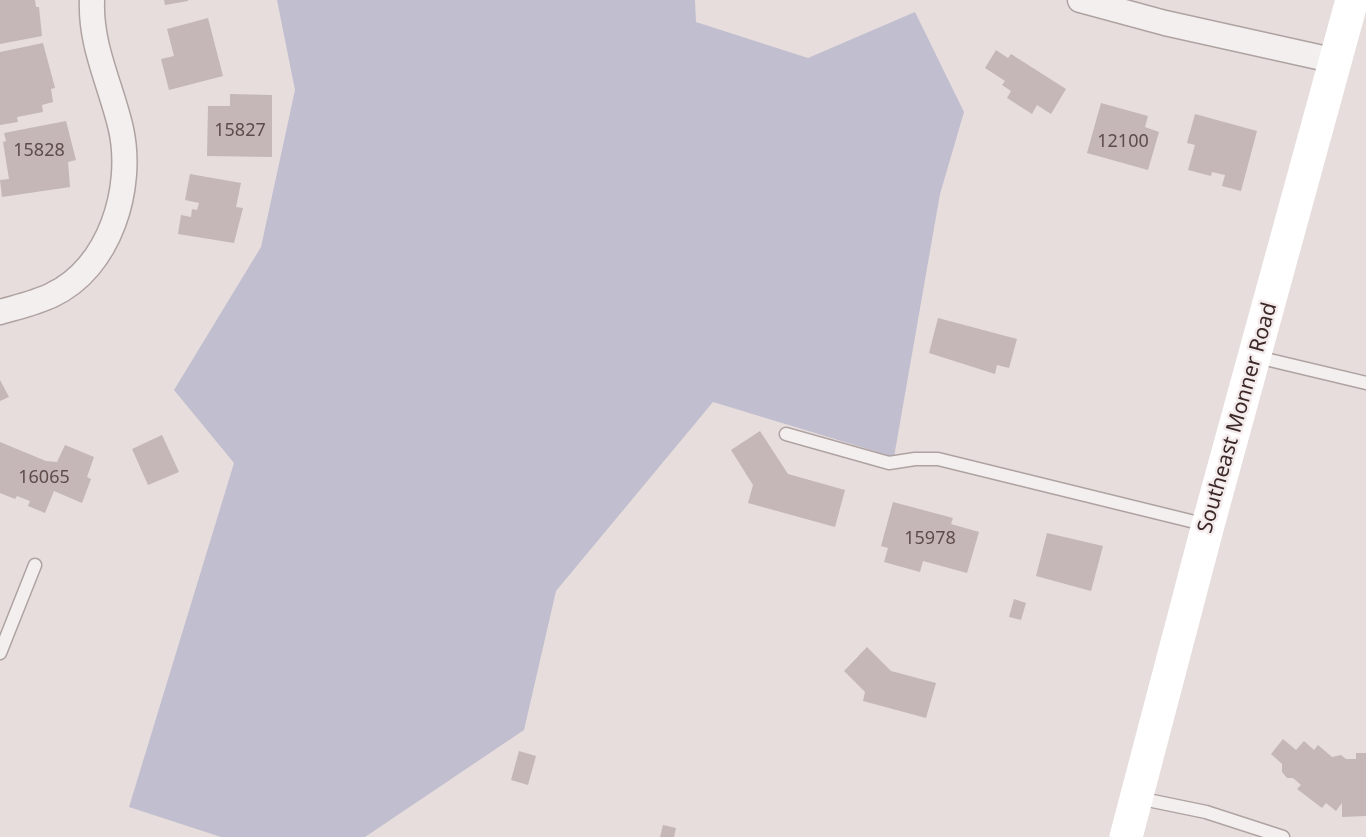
<!DOCTYPE html>
<style>
body{margin:0}
canvas{display:block;background:#e6dddc}
</style>
<canvas width="1366" height="837"></canvas>
<script>
const ctx = document.querySelector('canvas').getContext('2d');
ctx.lineJoin = 'round';
function fill(path, color) {
  ctx.fillStyle = color;
  ctx.fill(path, 'evenodd');
}
function trace(path, color, width, dash) {
  ctx.strokeStyle = color;
  ctx.lineWidth = width;
  ctx.lineCap = dash ? 'butt' : 'round';
  ctx.setLineDash(dash || []);
  ctx.stroke(path);
}
function drawText(font, color, halo, rows, align = 'center') {
  ctx.font = font + ' "Noto Sans",sans-serif';
  ctx.lineWidth = 5;
  ctx.setLineDash([]);
  ctx.textBaseline = 'middle';
  ctx.strokeStyle = halo;
  ctx.fillStyle = color;
  for (const [text, x, y, turn = 0] of rows) {
    ctx.save();
    ctx.translate(x, y);
    ctx.rotate((+turn || 0) * Math.PI / 180);
    ctx.textAlign = isNaN(turn) ? turn : align;
    if (halo) ctx.strokeText(text, 0, 0);
    ctx.fillText(text, 0, 0);
    ctx.restore();
  }
}
fill(new Path2D(`
 M 277,0 L 695,0 L 696,22 L 808,58 L 915,12 L 964,112 L 940,194 L 894,457 L 713,402 L 556,591 L 524,730 L 365,837 L 221,837 L 129,807 L 234,463 L 174,390 L 261,247 L 295,90 Z`), '#c1becf');
fill(new Path2D(`
 M 0,0 L 35,0 L 36,7 L 39,7 L 42,36 L 0,44 Z
 M 164,0 L 188,0 L 188,1 L 165,5 Z
 M 208,18 L 223,76 L 169,90 L 161,59 L 174,56 L 167,29 Z
 M 43,43 L 55,88 L 51,89 L 53,102 L 42,105 L 43,112 L 17,117 L 18,122 L 0,125 L 0,52 Z
 M 996,50 L 1008,58 L 1011,54 L 1066,89 L 1051,114 L 1037,105 L 1032,114 L 1007,98 L 1011,91 L 1002,85 L 1005,81 L 985,68 Z
 M 230,94 L 272,95 L 272,157 L 207,156 L 208,106 L 230,106 Z
 M 1101,103 L 1148,116 L 1145,127 L 1159,132 L 1148,170 L 1087,153 Z
 M 1195,114 L 1257,131 L 1241,191 L 1222,186 L 1225,175 L 1212,172 L 1211,176 L 1188,170 L 1195,145 L 1187,143 Z
 M 66,121 L 76,160 L 68,162 L 70,187 L 2,197 L 0,180 L 9,179 L 3,142 L 6,141 L 4,133 Z
 M 190,174 L 241,183 L 236,207 L 243,208 L 234,243 L 178,234 L 181,215 L 191,217 L 192,209 L 197,210 L 199,203 L 185,200 Z
 M 938,318 L 1017,339 L 1009,368 L 997,365 L 995,374 L 929,353 Z
 M 0,380 L 9,397 L 0,401 Z
 M 760,431 L 788,474 L 845,490 L 835,527 L 748,503 L 753,485 L 731,450 Z
 M 162,435 L 179,472 L 148,485 L 132,449 Z
 M 0,442 L 46,461 L 57,462 L 65,445 L 94,457 L 87,477 L 91,479 L 82,503 L 54,491 L 45,513 L 28,506 L 30,501 L 17,496 L 15,499 L 0,493 Z
 M 893,502 L 953,518 L 951,524 L 979,532 L 967,573 L 923,561 L 920,572 L 884,562 L 888,548 L 881,546 Z
 M 1047,533 L 1103,546 L 1091,591 L 1036,576 Z
 M 1014,599 L 1026,603 L 1021,620 L 1009,617 Z
 M 867,647 L 891,671 L 936,683 L 926,718 L 863,701 L 865,692 L 844,671 Z
 M 1283,739 L 1296,750 L 1304,741 L 1314,750 L 1318,745 L 1332,757 L 1341,755 L 1346,759 L 1356,759 L 1356,753 L 1366,753 L 1366,816 L 1342,817 L 1342,803 L 1336,811 L 1326,803 L 1322,808 L 1297,789 L 1301,785 L 1293,778 L 1287,778 L 1282,772 L 1282,764 L 1271,754 Z
 M 519,751 L 536,756 L 528,785 L 511,780 Z
 M 663,825 L 676,828 L 674,837 L 660,837 Z`), '#c5b7b7');
const lane = new Path2D(`
 M 1257,357 L 1366,383
 M 786,434 L 889,463 L 915,459 L 938,459 L 1207,525
 M 0,653 L 35,565
 M 1138,798 L 1206,812 L 1283,837`);
const street = new Path2D(`
 M 1080,0 L 1165,23 L 1336,61
 M 0,312 C 17,307 36,303 52,295 C 110,268 134,188 121,129 C 111,85 90,46 92,0`);
trace(lane, '#afa3a2', 15);
trace(street, '#afa3a2', 27);
trace(lane, '#f4efef', 12);
trace(street, '#f4efef', 24);
trace(new Path2D(`
 M 1126,837 L 1208,525 L 1352,0`), '#fff', 33);
drawText('18px', '#5e4c4b', null, [
 ["15827",240,131],
 ["12100",1123,142],
 ["15828",39,151],
 ["16065",44,478],
 ["15978",930,539]
]);
drawText('21px', '#3b2827', '#f4ebec', [
 ["Southeast Monner Road",1238,418,-74]
]);
</script>
